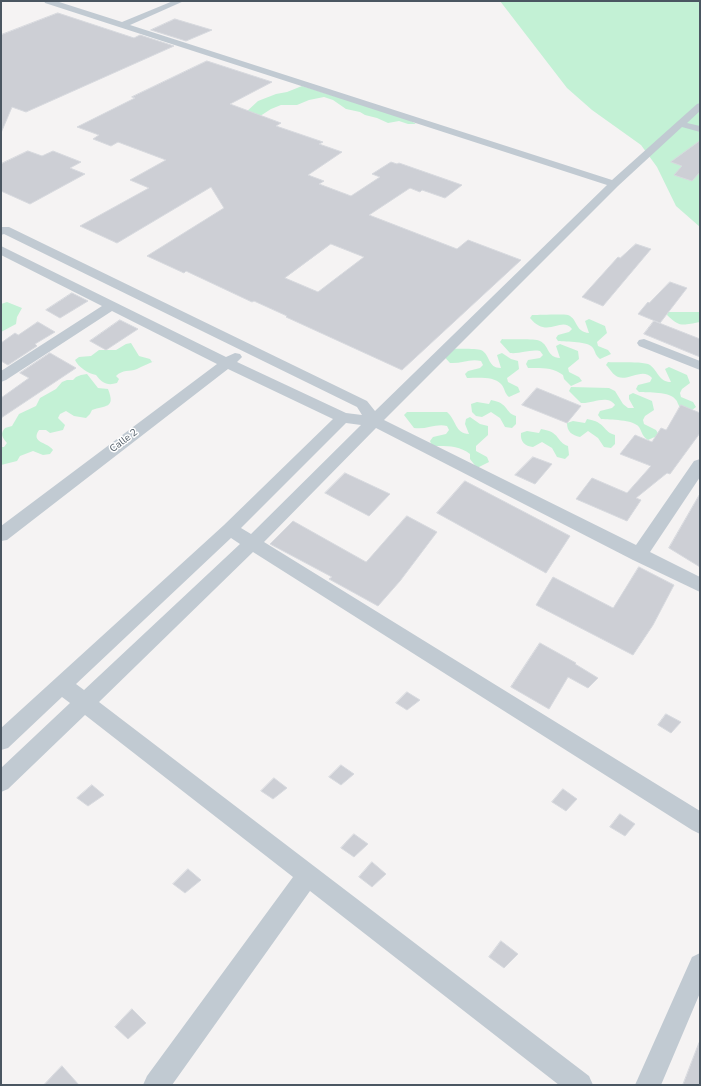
<!DOCTYPE html>
<style>
body{margin:0}
#map{position:relative;width:701px;height:1086px;overflow:hidden;background:#f5f3f3;font-family:"Nunito Sans",sans-serif}
canvas{display:block}
.frame{position:absolute;inset:0;border:2px solid #4a5661;pointer-events:none}
</style>
<div id="map">
<canvas width="701" height="1086"></canvas>
<div class="frame"></div>
</div>
<script>
const ctx = document.querySelector('canvas').getContext('2d');
ctx.lineJoin = 'round';
function fill(path, color) {
  ctx.fillStyle = color;
  ctx.fill(path, 'evenodd');
}
function trace(path, color, width, dash) {
  ctx.strokeStyle = color;
  ctx.lineWidth = width;
  ctx.lineCap = dash ? 'butt' : 'round';
  ctx.setLineDash(dash || []);
  ctx.stroke(path);
}
function drawText(font, color, halo, rows, align = 'center') {
  ctx.font = font + ' "Nunito Sans",sans-serif';
  ctx.lineWidth = 3;
  ctx.setLineDash([]);
  ctx.textBaseline = 'middle';
  ctx.strokeStyle = halo;
  ctx.fillStyle = color;
  for (const [text, x, y, turn = 0] of rows) {
    ctx.save();
    ctx.translate(x, y);
    ctx.rotate((+turn || 0) * Math.PI / 180);
    ctx.textAlign = isNaN(turn) ? turn : align;
    if (halo) ctx.strokeText(text, 0, 0);
    ctx.fillText(text, 0, 0);
    ctx.restore();
  }
}
fill(new Path2D(`
 M 500,1 L 700,1 L 700,227 L 676,206 L 657,167 L 641,145 L 592,110 L 567,88 Z
 M 302,86 L 408,119 L 416,124 L 408,124 L 399,121 L 388,123 L 377,118 L 365,115 L 360,112 L 346,109 L 333,100 L 324,97 L 309,100 L 297,105 L 281,105 L 271,109 L 254,120 L 244,114 L 258,101 L 276,94 L 287,92 Z
 M 7,302 L 22,308 L 17,317 L 16,324 L 1,332 L 1,304 Z
 M 668,312 L 700,312 L 700,322 C 683,325 680,328 667,315 Z
 M 532,315 C 540,315 562,314 568,315 C 578,319 575,332 589,333 L 585,321 L 589,319 L 605,326 L 607,333 L 597,342 L 598,346 L 608,350 L 611,354 L 600,359 C 595,355 596,353 593,348 C 589,341 566,342 558,341 L 556,338 L 558,335 L 569,332 L 572,329 C 561,315 548,340 530,318 Z
 M 502,339 C 510,340 534,338 540,341 C 550,346 546,357 560,358 L 556,346 L 560,344 L 578,351 L 579,359 L 568,368 L 569,372 L 579,377 L 582,381 L 571,386 L 564,379 L 563,375 C 553,367 540,368 528,368 L 526,364 L 528,360 L 540,358 L 543,355 L 540,351 C 530,349 521,354 510,353 L 500,342 Z
 M 131,343 L 139,356 L 150,359 L 152,362 L 155,361 C 149,363 143,366 137,369 C 129,372 123,369 116,376 L 119,379 L 117,383 C 107,386 102,383 96,375 C 89,374 78,367 75,360 L 79,357 L 91,356 L 99,350 L 116,350 L 126,344 Z
 M 443,349 C 451,349 476,348 481,350 C 491,355 487,368 501,368 L 497,355 L 502,353 L 511,359 L 518,361 L 519,369 L 507,378 L 508,382 L 518,387 L 520,392 L 509,397 C 504,393 505,388 501,384 C 494,376 477,378 467,378 L 465,374 L 468,371 L 480,368 L 483,365 L 481,361 C 470,358 461,364 450,363 L 440,352 Z
 M 608,362 C 617,363 644,361 650,365 C 658,371 659,382 671,382 L 665,369 L 669,367 L 687,375 L 690,383 L 682,389 L 680,393 L 681,397 L 693,402 L 696,407 L 692,410 L 681,408 C 678,406 678,402 676,400 C 670,391 648,393 639,392 L 636,389 L 638,385 L 650,382 L 652,378 C 643,367 629,381 618,377 C 613,375 610,369 606,365 Z
 M 81,375 L 87,374 L 98,388 L 108,389 C 116,409 105,405 92,410 L 90,414 L 86,418 L 74,416 L 66,411 L 60,414 L 58,418 L 65,425 L 63,430 L 50,433 L 46,430 L 39,430 C 30,443 48,442 53,450 L 50,454 L 43,455 L 33,451 L 20,456 L 17,461 L 1,465 L 1,447 L 4,447 L 7,443 C 2,437 0,434 5,428 L 12,426 L 19,414 L 36,406 L 40,398 L 56,389 L 62,382 L 67,380 L 73,380 L 76,377 Z
 M 571,387 L 609,388 L 615,391 L 623,404 L 628,408 L 634,408 L 629,399 L 629,395 L 633,393 L 652,401 L 654,410 L 645,416 L 643,420 L 644,424 L 656,430 L 659,435 L 648,440 C 642,436 642,432 639,427 C 633,419 610,420 601,419 L 598,415 L 600,411 L 612,408 L 615,405 C 607,394 592,404 581,403 L 569,391 Z
 M 491,400 C 509,403 505,413 516,416 L 516,424 L 512,428 L 505,427 L 500,418 L 491,412 L 482,417 L 476,416 L 472,412 L 471,404 L 477,402 L 489,404 Z
 M 407,412 L 447,412 C 456,419 455,434 469,434 L 465,424 L 466,419 L 470,417 L 480,424 L 488,426 L 488,435 L 476,446 L 476,451 L 487,457 L 489,462 L 477,468 L 470,459 L 470,454 C 459,445 445,446 432,446 L 430,441 L 433,437 L 446,434 L 449,430 L 447,426 C 436,423 426,430 414,428 L 404,415 Z
 M 587,419 C 606,422 603,432 615,435 L 615,444 L 611,448 L 604,447 L 598,438 L 588,431 L 580,437 C 572,435 567,432 567,423 L 573,421 L 585,423 Z
 M 541,429 C 561,432 556,442 568,446 L 569,455 L 565,459 L 557,457 L 552,448 L 542,442 L 533,447 C 525,446 520,442 521,433 L 527,431 L 539,433 Z`), '#c3f1d5');
const building = new Path2D(`
 M 58,13 L 134,38 L 140,35 L 174,46 L 26,112 L 12,107 L 1,133 L 1,35 Z
 M 175,19 L 212,30 L 186,41 L 151,30 Z
 M 207,61 L 272,82 L 230,104 L 281,123 L 276,126 L 323,142 L 319,144 L 342,152 L 308,175 L 324,181 L 319,184 L 351,196 L 380,177 L 372,174 L 391,162 L 397,164 L 399,163 L 462,185 L 445,198 L 422,190 L 420,192 L 410,188 L 369,215 L 457,249 L 468,240 L 521,260 L 402,370 L 286,317 L 287,316 L 254,301 L 252,302 L 186,271 L 184,273 L 147,256 L 224,208 L 211,187 L 117,243 L 80,226 L 149,188 L 130,180 L 166,160 L 118,142 L 111,146 L 93,139 L 99,135 L 77,127 L 135,98 L 132,97 ZM 331,244 L 364,257 L 318,292 L 285,278 Z
 M 700,141 L 700,172 L 692,181 L 674,175 L 682,166 L 671,162 Z
 M 28,151 L 42,156 L 53,151 L 81,162 L 70,168 L 85,174 L 30,204 L 1,191 L 1,164 Z
 M 636,244 L 651,249 L 603,306 L 582,297 L 618,257 L 620,258 Z
 M 670,282 L 687,288 L 660,323 L 638,314 L 648,302 L 649,303 Z
 M 72,293 L 88,301 L 60,318 L 46,310 Z
 M 120,320 L 138,329 L 106,350 L 90,341 Z
 M 654,321 L 700,339 L 700,357 L 644,334 Z
 M 38,322 L 55,332 L 35,344 L 37,346 L 8,365 L 1,361 L 1,343 L 15,333 L 18,335 Z
 M 50,353 L 76,368 L 1,418 L 1,398 L 29,378 L 20,373 Z
 M 537,388 L 581,406 L 567,423 L 522,405 Z
 M 681,405 L 700,413 L 700,433 L 670,474 L 667,473 L 636,498 L 641,500 L 627,521 L 576,499 L 592,478 L 627,493 L 651,466 L 620,454 L 635,435 L 652,442 L 661,428 L 666,430 Z
 M 533,457 L 552,464 L 535,484 L 515,475 Z
 M 345,473 L 390,494 L 369,516 L 325,493 Z
 M 465,481 L 570,536 L 546,573 L 437,513 Z
 M 700,494 L 700,567 L 669,548 Z
 M 407,516 L 437,532 L 400,581 L 378,606 L 329,579 L 332,577 L 270,544 L 293,521 L 366,562 Z
 M 639,567 L 674,585 L 653,625 L 633,655 L 536,605 L 553,577 L 613,608 Z
 M 540,643 L 576,663 L 575,664 L 598,678 L 588,688 L 568,677 L 549,709 L 511,687 Z
 M 407,692 L 420,700 L 407,710 L 396,703 Z
 M 666,714 L 681,722 L 671,733 L 658,725 Z
 M 341,765 L 354,774 L 341,785 L 329,777 Z
 M 274,778 L 287,788 L 273,799 L 261,791 Z
 M 92,785 L 104,795 L 88,806 L 77,798 Z
 M 563,789 L 577,799 L 566,811 L 552,802 Z
 M 620,814 L 635,824 L 625,836 L 610,827 Z
 M 354,834 L 368,844 L 354,857 L 341,848 Z
 M 372,862 L 386,874 L 372,887 L 359,877 Z
 M 188,869 L 201,880 L 185,893 L 173,884 Z
 M 501,941 L 518,954 L 504,968 L 489,957 Z
 M 132,1009 L 146,1023 L 128,1039 L 115,1027 Z
 M 699,1043 L 700,1085 L 683,1085 Z
 M 62,1066 L 79,1085 L 44,1085 Z`);
fill(building, '#cdcfd5');
trace(building, '#d7d9de', 1);
fill(new Path2D(`
 M 44,1 L 56,1 L 122,22 L 173,1 L 184,1 L 130,25 L 612,180 L 697,104 L 700,103 L 700,111 L 687,123 L 700,126 L 700,132 L 682,127 L 618,186 L 384,420 L 636,545 L 694,461 L 700,459 L 700,477 L 650,552 L 700,577 L 700,592 L 633,560 L 376,428 L 264,542 L 700,811 L 700,834 L 692,830 L 253,552 L 99,702 L 589,1076 L 593,1085 L 559,1085 L 310,891 L 172,1085 L 143,1085 L 147,1076 L 293,877 L 85,715 L 8,789 L 1,792 L 1,768 L 70,703 L 62,697 L 8,748 L 1,750 L 1,728 L 224,525 L 333,419 L 228,369 L 7,540 L 1,541 L 1,526 L 217,364 L 112,311 L 6,380 L 1,382 L 1,371 L 102,306 L 1,255 L 1,246 L 226,357 L 235,353 L 240,354 L 242,357 L 237,362 L 346,413 L 362,415 L 357,407 L 4,234 L 1,235 L 1,227 L 9,227 L 367,401 L 375,411 L 607,185 L 45,3 ZM 346,423 L 361,425 L 251,534 L 241,528 ZM 231,538 L 240,544 L 84,690 L 76,684 Z
 M 644,339 L 700,361 L 700,370 L 639,346 L 637,343 L 639,340 Z
 M 700,953 L 700,993 L 661,1085 L 635,1085 L 692,957 Z`), '#c1cad2');
drawText('10px', '#4a5661', '#fff', [
 ["Calle 2",124,441,-37]
]);
</script>
